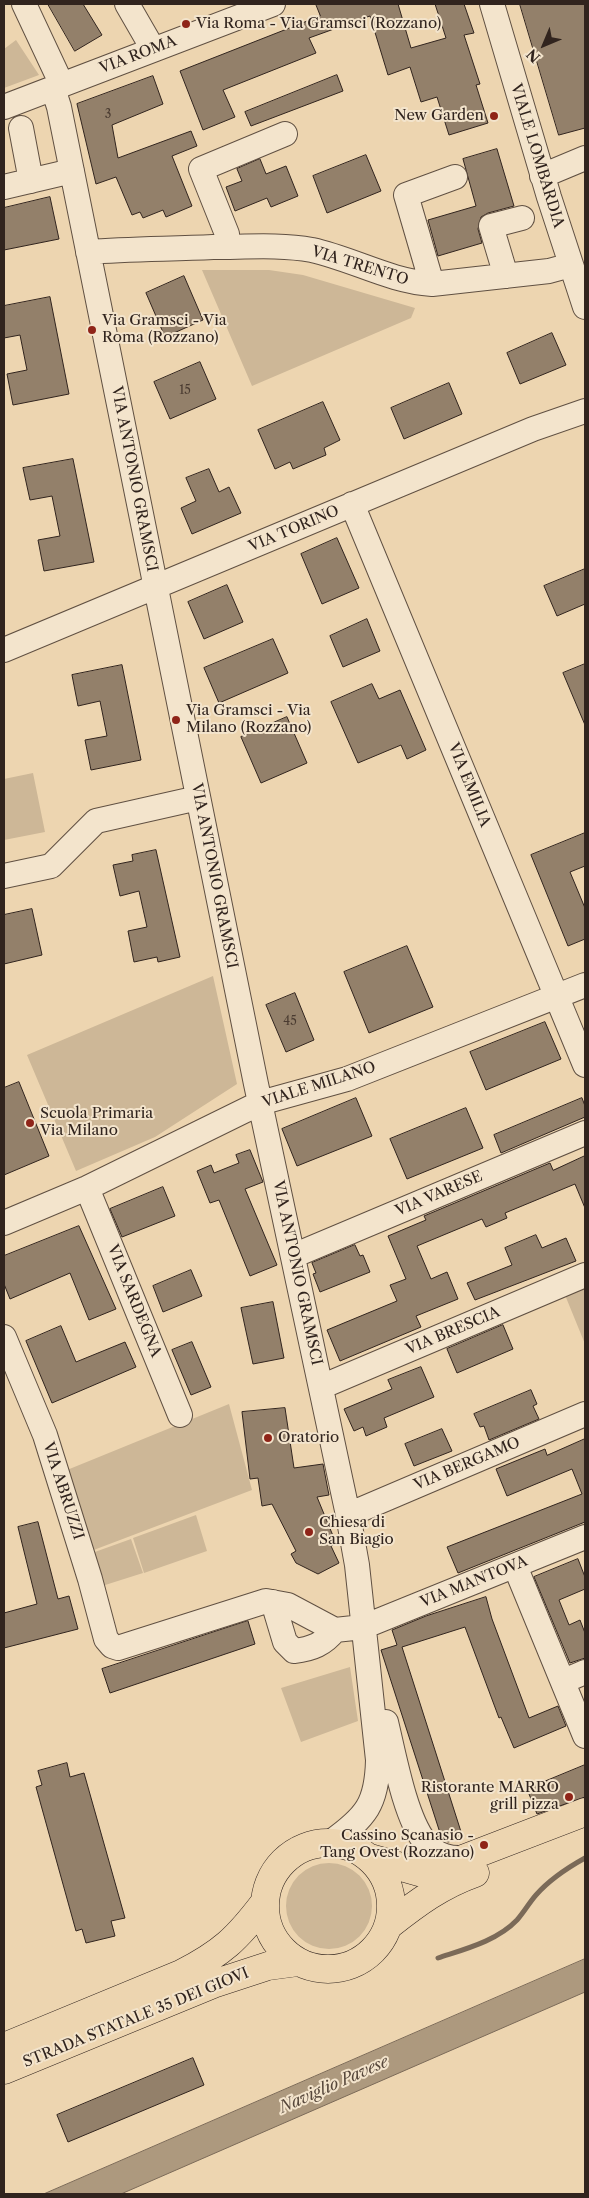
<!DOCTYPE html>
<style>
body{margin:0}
#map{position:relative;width:589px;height:2198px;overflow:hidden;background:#edd5b0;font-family:"Libre Caslon Text",serif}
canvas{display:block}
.frame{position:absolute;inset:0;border:5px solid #31241e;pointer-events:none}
.north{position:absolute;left:519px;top:20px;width:50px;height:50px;-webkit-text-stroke:4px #f3e4cc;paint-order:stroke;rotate:225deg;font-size:14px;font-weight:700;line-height:20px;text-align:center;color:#31241e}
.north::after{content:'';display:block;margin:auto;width:18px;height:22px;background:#31241e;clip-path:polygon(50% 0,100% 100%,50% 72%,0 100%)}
</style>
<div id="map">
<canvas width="589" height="2198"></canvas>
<div class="frame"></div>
<div class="north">N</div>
</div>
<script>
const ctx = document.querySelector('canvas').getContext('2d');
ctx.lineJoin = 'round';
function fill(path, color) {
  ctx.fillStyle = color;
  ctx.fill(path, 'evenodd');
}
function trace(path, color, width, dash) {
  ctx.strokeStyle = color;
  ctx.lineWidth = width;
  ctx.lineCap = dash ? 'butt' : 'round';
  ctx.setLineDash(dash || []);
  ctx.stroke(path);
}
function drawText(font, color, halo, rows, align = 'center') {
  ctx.font = font + ' "Libre Caslon Text",serif';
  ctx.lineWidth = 4;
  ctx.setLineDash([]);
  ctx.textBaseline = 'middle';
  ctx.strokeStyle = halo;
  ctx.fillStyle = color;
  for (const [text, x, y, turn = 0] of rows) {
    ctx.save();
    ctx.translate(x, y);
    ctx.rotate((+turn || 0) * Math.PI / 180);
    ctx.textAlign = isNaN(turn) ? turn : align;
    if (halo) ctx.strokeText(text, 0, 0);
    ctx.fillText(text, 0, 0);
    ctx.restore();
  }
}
fill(new Path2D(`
 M 16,40 L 39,75 L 4,88 L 4,49 Z
 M 202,270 L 269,270 L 303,275 L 415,308 L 411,318 L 252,386 Z
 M 33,773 L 45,832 L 4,840 L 4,779 Z
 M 213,976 L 237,1084 L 155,1137 L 76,1171 L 27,1055 Z
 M 585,1287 L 585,1344 L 565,1295 Z
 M 229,1404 L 252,1490 L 91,1551 L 67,1470 Z
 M 196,1515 L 207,1551 L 144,1573 L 133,1538 Z
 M 131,1539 L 143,1573 L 102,1586 L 92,1553 Z
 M 350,1667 L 358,1721 L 301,1742 L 281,1688 Z
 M286 1906a43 43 0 1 1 86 0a43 43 0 1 1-86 0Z`), '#cdb797');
const water = new Path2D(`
 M 585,1959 L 585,1992 L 121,2194 L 44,2194 Z`);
fill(water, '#ad997e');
trace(water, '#7b6a58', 1);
trace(new Path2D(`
 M 438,1958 C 465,1949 497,1941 517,1920 C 524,1912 529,1903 536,1895 C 550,1879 567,1868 585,1858`), '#7b6a58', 5);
const building = new Path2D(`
 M 48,4 L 83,4 L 102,35 L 75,51 Z
 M 316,4 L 398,4 L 411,48 L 446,38 L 435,4 L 464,4 L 474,33 L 464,35 L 480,84 L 476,85 L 488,123 L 449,135 L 437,97 L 421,102 L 410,67 L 388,75 L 370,16 L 309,38 L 316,53 L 223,90 L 235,117 L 203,130 L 180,71 L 320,16 Z
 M 520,4 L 585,4 L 585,128 L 559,135 Z
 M 337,75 L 343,91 L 251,126 L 245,112 Z
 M 153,76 L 163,104 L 112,125 L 118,158 L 191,131 L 197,146 L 172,156 L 192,206 L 166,217 L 163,210 L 143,218 L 140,212 L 132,215 L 116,177 L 96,184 L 77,104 Z
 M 497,149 L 514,206 L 488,213 L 481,217 L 478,229 L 482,243 L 438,256 L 428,220 L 476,206 L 463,159 Z
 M 366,155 L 381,191 L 327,213 L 313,176 Z
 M 260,159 L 266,174 L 286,166 L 298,196 L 271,207 L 267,198 L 235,211 L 226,187 L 242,181 L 237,169 Z
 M 50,197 L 59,239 L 4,250 L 4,208 Z
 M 184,276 L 203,320 L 165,337 L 146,293 Z
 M 50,297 L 69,394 L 13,405 L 7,374 L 27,370 L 20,335 L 4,338 L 4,306 Z
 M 552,333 L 566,365 L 520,384 L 507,353 Z
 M 200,362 L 216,399 L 170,419 L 154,382 Z
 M 449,383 L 462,414 L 404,439 L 391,408 Z
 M 323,402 L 340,440 L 324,448 L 326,455 L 293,469 L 290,462 L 275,469 L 258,430 Z
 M 73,459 L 94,562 L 44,571 L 38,540 L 60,536 L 52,496 L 30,500 L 23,468 Z
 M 209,469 L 219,492 L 229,487 L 241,513 L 192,534 L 181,508 L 196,501 L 186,478 Z
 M 337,538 L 359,588 L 322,604 L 301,554 Z
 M 585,569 L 585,604 L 557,616 L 544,586 Z
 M 227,585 L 243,622 L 204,639 L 188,602 Z
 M 367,619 L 380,651 L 343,667 L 330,636 Z
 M 273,639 L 288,673 L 219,703 L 204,668 Z
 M 585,664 L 585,725 L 563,673 Z
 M 122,665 L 141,760 L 91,770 L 85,740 L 107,736 L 100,701 L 78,706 L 72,675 Z
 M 372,684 L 379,699 L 400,690 L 426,750 L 407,759 L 401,745 L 358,763 L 331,702 Z
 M 287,717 L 307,763 L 261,783 L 241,737 Z
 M 585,833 L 585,866 L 570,872 L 585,908 L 585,939 L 568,946 L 531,855 Z
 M 156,850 L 180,957 L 158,962 L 157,957 L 134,962 L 128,931 L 147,927 L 139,891 L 120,896 L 113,865 L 133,861 L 132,855 Z
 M 32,909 L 42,955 L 4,964 L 4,915 Z
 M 407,946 L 433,1007 L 369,1033 L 344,972 Z
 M 295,993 L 314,1040 L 286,1052 L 266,1005 Z
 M 545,1022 L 561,1059 L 486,1090 L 470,1052 Z
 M 19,1082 L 49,1156 L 4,1175 L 4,1088 Z
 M 356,1098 L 372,1136 L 297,1166 L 282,1129 Z
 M 582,1098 L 585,1106 L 585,1117 L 501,1153 L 494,1135 Z
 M 466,1108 L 483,1148 L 407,1179 L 390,1139 Z
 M 250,1150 L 263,1182 L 245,1189 L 277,1265 L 250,1276 L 219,1200 L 210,1203 L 197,1171 L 211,1165 L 214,1173 L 239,1163 L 236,1155 Z
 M 585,1156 L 585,1208 L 575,1184 L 505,1213 L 507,1218 L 486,1227 L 482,1219 L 417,1246 L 431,1279 L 447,1272 L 458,1299 L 416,1316 L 421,1327 L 340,1361 L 327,1330 L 397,1301 L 390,1285 L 406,1279 L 388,1236 L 426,1220 L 424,1216 L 550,1163 L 553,1170 Z
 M 163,1187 L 175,1216 L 122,1237 L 110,1209 Z
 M 79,1226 L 116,1309 L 89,1320 L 70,1273 L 10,1299 L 4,1284 L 4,1256 Z
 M 536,1235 L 542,1248 L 566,1238 L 576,1261 L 475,1300 L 467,1283 L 512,1265 L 505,1248 Z
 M 355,1245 L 360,1256 L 363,1255 L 370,1272 L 320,1292 L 313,1274 L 316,1273 L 312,1263 Z
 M 191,1270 L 202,1296 L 163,1312 L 153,1286 Z
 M 273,1302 L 284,1358 L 253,1364 L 241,1308 Z
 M 503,1325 L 513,1349 L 457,1373 L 447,1349 Z
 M 61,1326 L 76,1362 L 125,1342 L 136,1367 L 52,1403 L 26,1341 Z
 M 192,1342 L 211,1387 L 191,1395 L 172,1350 Z
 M 421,1367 L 434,1397 L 384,1418 L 387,1427 L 366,1436 L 363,1427 L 354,1431 L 344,1409 L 392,1389 L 388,1380 Z
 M 531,1390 L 537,1404 L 533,1406 L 539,1419 L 489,1440 L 484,1426 L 480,1427 L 474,1414 Z
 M 285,1408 L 294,1468 L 323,1464 L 327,1485 L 329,1495 L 317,1497 L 336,1543 L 331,1546 L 339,1563 L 318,1574 L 296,1563 L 291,1554 L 296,1551 L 272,1504 L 262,1506 L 258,1478 L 250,1479 L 242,1412 Z
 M 442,1429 L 452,1451 L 414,1466 L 405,1444 Z
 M 585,1439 L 585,1522 L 458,1573 L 447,1547 L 582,1494 L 572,1469 L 507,1496 L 496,1469 L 545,1449 L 547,1455 Z
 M 38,1522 L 58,1599 L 69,1596 L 78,1629 L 4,1648 L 4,1613 L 37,1604 L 18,1527 Z
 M 578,1559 L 585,1577 L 585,1589 L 559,1600 L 569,1625 L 580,1620 L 585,1633 L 585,1658 L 570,1663 L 534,1577 Z
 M 486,1597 L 492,1619 L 529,1718 L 558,1706 L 566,1726 L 514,1748 L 501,1717 L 499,1718 L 465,1627 L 402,1647 L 463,1838 L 448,1842 L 442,1839 L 381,1650 L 397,1645 L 392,1630 L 426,1616 Z
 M 248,1621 L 255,1644 L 110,1693 L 102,1669 Z
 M 67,1763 L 70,1777 L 84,1773 L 125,1918 L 111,1921 L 115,1936 L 86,1943 L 82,1929 L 76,1931 L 36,1787 L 42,1785 L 38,1771 Z
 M 585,1765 L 585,1797 L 537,1814 L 527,1789 Z
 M 193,2058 L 204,2085 L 68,2142 L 57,2115 Z`);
fill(building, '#93806a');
trace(building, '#31241e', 1);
const minor = new Path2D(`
 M 24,4 L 62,85
 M 127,4 L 153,49
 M 492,4 L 549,197 L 585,307
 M 53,88 L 59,107 L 256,1084 L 348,1515 L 357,1565 L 378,1760 C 377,1804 366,1817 331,1842
 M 4,107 L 273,4
 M 21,128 L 31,181
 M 542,176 L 585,158
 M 4,187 L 72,171
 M 228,247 L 227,234 L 201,169 L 285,134
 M 88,252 C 129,249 171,249 213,247 C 245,247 280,244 312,250 C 353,259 389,281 432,284 L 549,271 L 571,265
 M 506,276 L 491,226 L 522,218
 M 432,284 L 406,195 L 455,177
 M 352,504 L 585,1065
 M 4,650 L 533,429 L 585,411
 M 4,876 L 51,866 L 96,821 L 198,798
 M 87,1188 L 180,1415
 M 4,1223 L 87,1188 L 260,1103 L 347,1079 L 585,985
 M 293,1256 L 585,1133
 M 4,1337 L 45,1435 L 90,1579 L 106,1639 L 112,1646 L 118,1648 L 266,1601 L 288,1605 L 335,1630 L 363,1627 L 585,1537
 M 321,1387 L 585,1275
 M 348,1515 L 585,1414
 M 515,1566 L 585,1736
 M 273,1602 L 285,1642 L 294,1651 C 312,1649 324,1644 335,1630
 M 564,1681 L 585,1672
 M 386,1722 C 394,1755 405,1817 425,1842 C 435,1856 453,1860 469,1857`);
const major = new Path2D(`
 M265 1906a63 63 0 1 1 126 0a63 63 0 1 1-126 0Z
 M 370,1858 L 419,1872 L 442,1867 L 585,1812
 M 389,1925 C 417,1903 441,1885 475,1873
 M 4,2047 L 181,1974 C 222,1953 237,1939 265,1902
 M 4,2070 L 213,1984 L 268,1966 L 298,1962`);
trace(minor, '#605042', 26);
trace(major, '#31241e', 29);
trace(minor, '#f3e4cc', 24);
trace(major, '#edd5b0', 28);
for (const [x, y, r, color] of [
 [186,24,5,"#8f2418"],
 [494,116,5,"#8f2418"],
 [92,330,5,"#8f2418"],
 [176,720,5,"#8f2418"],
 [30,1123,5,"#8f2418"],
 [268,1438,5,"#8f2418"],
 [309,1532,5,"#8f2418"],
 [569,1797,5,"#8f2418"],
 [484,1845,5,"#8f2418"]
]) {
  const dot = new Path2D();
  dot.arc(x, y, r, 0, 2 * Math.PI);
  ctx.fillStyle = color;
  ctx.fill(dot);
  trace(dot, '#f3e4cc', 2);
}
drawText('12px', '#4a3b31', null, [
 ["3",108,115],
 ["15",185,391],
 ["45",290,1022]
]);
drawText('15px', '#31241e', '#f3e4cc', [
 ["Via Roma - Via Gramsci (Rozzano)",196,24],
 ["New Garden",484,116,"right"],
 ["Via Gramsci - Via",102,321],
 ["Roma (Rozzano)",102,338],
 ["Via Gramsci - Via",186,711],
 ["Milano (Rozzano)",186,728],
 ["Scuola Primaria",40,1114],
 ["Via Milano",40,1131],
 ["Oratorio",278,1438],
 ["Chiesa di",319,1523],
 ["San Biagio",319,1540],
 ["Ristorante MARRO",559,1788,"right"],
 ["grill pizza",559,1805,"right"],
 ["Cassino Scanasio -",474,1836,"right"],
 ["Tang Ovest (Rozzano)",474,1853,"right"]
], 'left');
drawText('15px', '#31241e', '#f3e4cc', [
 ["VIA ROMA",138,55,-21],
 ["VIALE LOMBARDIA",537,156,73],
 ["VIA TRENTO",360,266,17],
 ["VIA ANTONIO GRAMSCI",134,479,79],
 ["VIA TORINO",294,529,-23],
 ["VIA EMILIA",469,785,68],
 ["VIA ANTONIO GRAMSCI",214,876,79],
 ["VIALE MILANO",319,1085,-18],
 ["VIA VARESE",439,1194,-23],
 ["VIA ANTONIO GRAMSCI",297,1273,78],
 ["VIA SARDEGNA",134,1301,68],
 ["VIA BRESCIA",453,1331,-23],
 ["VIA BERGAMO",467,1464,-23],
 ["VIA ABRUZZI",63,1491,72],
 ["VIA MANTOVA",474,1582,-22],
 ["STRADA STATALE 35 DEI GIOVI",136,2018,-22]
]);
drawText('italic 16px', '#56473b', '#f3e4cc', [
 ["Naviglio Pavese",334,2085,-24]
]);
</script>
